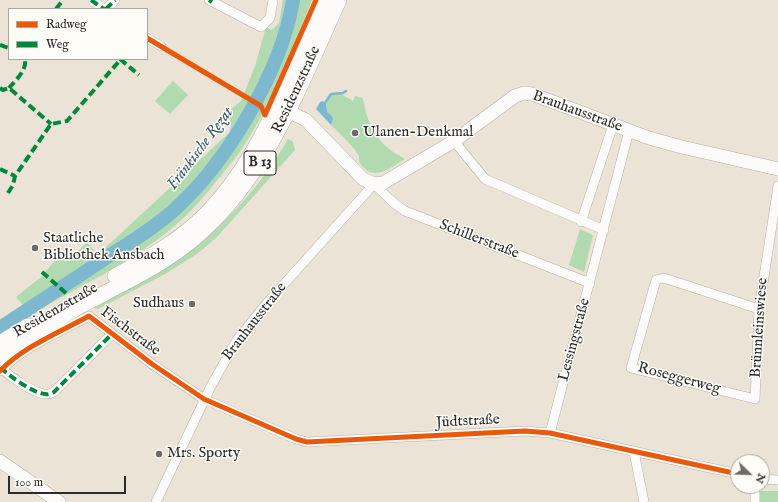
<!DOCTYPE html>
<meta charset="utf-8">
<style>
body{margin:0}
#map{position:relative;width:778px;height:502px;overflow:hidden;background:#ebe3d6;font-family:"IM FELL English",serif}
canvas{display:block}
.legend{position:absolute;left:8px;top:8px;width:140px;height:52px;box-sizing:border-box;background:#fdfcf7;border:1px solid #a9a8a5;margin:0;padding:5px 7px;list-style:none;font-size:12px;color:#2b2b2b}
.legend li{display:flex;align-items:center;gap:8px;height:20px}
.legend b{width:20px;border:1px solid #a9a8a5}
.north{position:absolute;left:730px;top:454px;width:40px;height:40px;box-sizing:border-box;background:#fdfcf7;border:1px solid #a9a8a5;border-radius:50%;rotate:113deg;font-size:11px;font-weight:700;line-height:16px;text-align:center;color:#2b2b2b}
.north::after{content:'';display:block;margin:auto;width:14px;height:18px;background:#6e6b67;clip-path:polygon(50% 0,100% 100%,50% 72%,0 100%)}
.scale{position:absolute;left:8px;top:476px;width:118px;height:18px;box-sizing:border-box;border:2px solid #2b2b2b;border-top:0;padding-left:5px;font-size:12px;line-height:14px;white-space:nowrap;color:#2b2b2b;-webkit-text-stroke:3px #fdfcf7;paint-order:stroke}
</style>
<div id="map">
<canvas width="778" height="502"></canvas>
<ul class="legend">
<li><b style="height:5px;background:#e8590c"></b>Radweg</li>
<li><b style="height:5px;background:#00873e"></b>Weg</li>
</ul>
<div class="north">N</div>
<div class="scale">100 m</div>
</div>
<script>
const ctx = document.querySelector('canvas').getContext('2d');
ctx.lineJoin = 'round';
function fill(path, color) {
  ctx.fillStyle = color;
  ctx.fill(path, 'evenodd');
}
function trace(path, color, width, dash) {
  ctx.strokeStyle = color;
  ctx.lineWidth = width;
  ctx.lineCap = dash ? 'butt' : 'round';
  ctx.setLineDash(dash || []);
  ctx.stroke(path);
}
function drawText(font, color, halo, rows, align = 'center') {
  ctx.font = font + ' "IM FELL English",serif';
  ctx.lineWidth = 3;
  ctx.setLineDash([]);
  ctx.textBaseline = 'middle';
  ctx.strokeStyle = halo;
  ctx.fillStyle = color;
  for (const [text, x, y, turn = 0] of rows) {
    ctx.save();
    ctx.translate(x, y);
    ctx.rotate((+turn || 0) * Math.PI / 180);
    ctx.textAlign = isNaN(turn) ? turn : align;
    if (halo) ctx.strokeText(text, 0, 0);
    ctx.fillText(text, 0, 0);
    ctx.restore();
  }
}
fill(new Path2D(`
 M 283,0 L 312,0 C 291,52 271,107 239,153 C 233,161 226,169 220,177 C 205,195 191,213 172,228 C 130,263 78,288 30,314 L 16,297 L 41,277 L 65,249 L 72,258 L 87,242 L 95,252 L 104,249 L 230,132 L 231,122 L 225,114 L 241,101 L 255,66 L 266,27 L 272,30 L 279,23 Z
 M 173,81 L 188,95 L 170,114 L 155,101 Z
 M 334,94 L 341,94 L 353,101 L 355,96 L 363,98 C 368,128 378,145 405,159 C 390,168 373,183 360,163 C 358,161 360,157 358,155 C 354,146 338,132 331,125 L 333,119 L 332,116 L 327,112 C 325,105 327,97 334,94 Z
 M 288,139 L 293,142 L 295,150 L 216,238 L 197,254 L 165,274 L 98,309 L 90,307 C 118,294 147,281 173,263 C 220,231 260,188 288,139 Z
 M 580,229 L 593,235 L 584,272 L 569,265 Z
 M 758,491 L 778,491 L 778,502 L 759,502 Z`), '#b1dab0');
fill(new Path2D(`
 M 323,101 L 326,104 L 327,112 L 332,116 L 333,119 L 331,125 L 316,109 L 320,102 Z`), '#7db8ce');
trace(new Path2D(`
 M 325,103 L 331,94 L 343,93 L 346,91`), '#7db8ce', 2.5);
trace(new Path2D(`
 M 0,328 C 36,304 73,280 109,256 C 131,242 154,228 173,211 C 227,163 282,70 293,0`), '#7db8ce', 14);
const street = new Path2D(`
 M 209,0 L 261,27 L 270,18 L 273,0
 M 93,1 L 104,9
 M 106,9 L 115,0
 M 147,38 L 161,46
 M 454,141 L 485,179 L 604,230
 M 581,222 L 613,125
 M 759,309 L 664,278 L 656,280 L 631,368 L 755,399 L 759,309 L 778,186
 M 2,369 C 11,377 33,393 45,394 C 48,395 52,393 54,392 L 112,334
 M 0,371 C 23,347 60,332 89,316 L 152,364 L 204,399 L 296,439 L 307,442 L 525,431 L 550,433 L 738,474
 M 550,433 L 629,131
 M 634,452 L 644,502
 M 762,479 L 778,480
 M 156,502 L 211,386 L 237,340 L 267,303 L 374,184 L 395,204 L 405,211 L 590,283
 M 755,502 L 755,486`);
const secondary = new Path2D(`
 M 279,107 L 306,120 L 363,179 L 374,184 L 383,183 L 454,141 L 515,96 L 524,93 L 532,94 L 649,138 L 682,147 L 778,169
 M 0,461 L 59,502`);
const primary = new Path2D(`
 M 115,276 C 147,259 179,241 205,215 C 262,158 291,72 323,0
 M 0,343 L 28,326
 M 0,357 C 26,338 54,321 82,305 C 116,287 151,271 182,248 C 264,187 298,89 339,0`);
trace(street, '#b6b0a8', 10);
trace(secondary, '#b6b0a8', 14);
trace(primary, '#b6b0a8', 16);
trace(street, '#fcfbf9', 9);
trace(secondary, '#fcfbf9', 13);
trace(primary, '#fcfbf9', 15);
trace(new Path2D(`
 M 91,0 L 104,9
 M 209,0 L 212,2
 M 56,9 L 63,0
 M 106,9 L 115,0
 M 0,45 L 9,48
 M 120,59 L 139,75
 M 0,88 L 3,90 L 9,88 L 51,124
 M 9,88 C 16,80 27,70 25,59
 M 0,169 L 15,176
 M 8,193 L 13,185 L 15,176 L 51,124 L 67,121 L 121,59
 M 42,272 L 67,294
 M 4,368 L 2,369 C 11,377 33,393 45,394 C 48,395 52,393 54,392 L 112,334`), '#00873e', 4, [8, 4]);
trace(new Path2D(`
 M 147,38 L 261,106 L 265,115
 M 265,115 L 316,0
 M 0,371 C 23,347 60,332 89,316 L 152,364 L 204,399 L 296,439 L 307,442 L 525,431 L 550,433 L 738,474`), '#e8590c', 5);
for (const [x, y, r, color] of [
 [355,133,4,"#6e6b67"],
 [35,248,4,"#6e6b67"],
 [192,304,4,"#6e6b67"],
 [159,454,4,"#6e6b67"]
]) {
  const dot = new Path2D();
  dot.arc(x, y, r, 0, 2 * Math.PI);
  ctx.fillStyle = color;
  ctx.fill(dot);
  trace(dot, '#fdfcf7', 1.5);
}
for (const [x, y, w] of [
 [260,163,32]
]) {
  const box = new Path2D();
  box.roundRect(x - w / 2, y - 12, w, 24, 3);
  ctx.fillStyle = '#fdfcf7';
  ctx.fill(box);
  trace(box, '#2b2b2b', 1);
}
drawText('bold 14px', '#2b2b2b', null, [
 ["B 13",260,163]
]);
drawText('15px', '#2b2b2b', '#fdfcf7', [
 ["Residenzstraße",297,90,-65],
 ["Brauhausstraße",577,112,20],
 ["Schillerstraße",479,240,21],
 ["Residenzstraße",56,311,-30],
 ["Brauhausstraße",255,322,-52],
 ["Brünnleinswiese",760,328,-86],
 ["Fischstraße",130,332,37],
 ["Lessingstraße",575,340,-75],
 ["Roseggerweg",679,379,15],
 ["Jüdtstraße",468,422,-3]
]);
drawText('15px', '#2b2b2b', '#fdfcf7', [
 ["Ulanen-Denkmal",363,133],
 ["Staatliche",43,239],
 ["Bibliothek Ansbach",43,256],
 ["Sudhaus",184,304,"right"],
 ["Mrs. Sporty",167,454]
], 'left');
drawText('italic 16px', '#395c6b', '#fdfcf7', [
 ["Fränkische Rezat",201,149,-53]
]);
</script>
